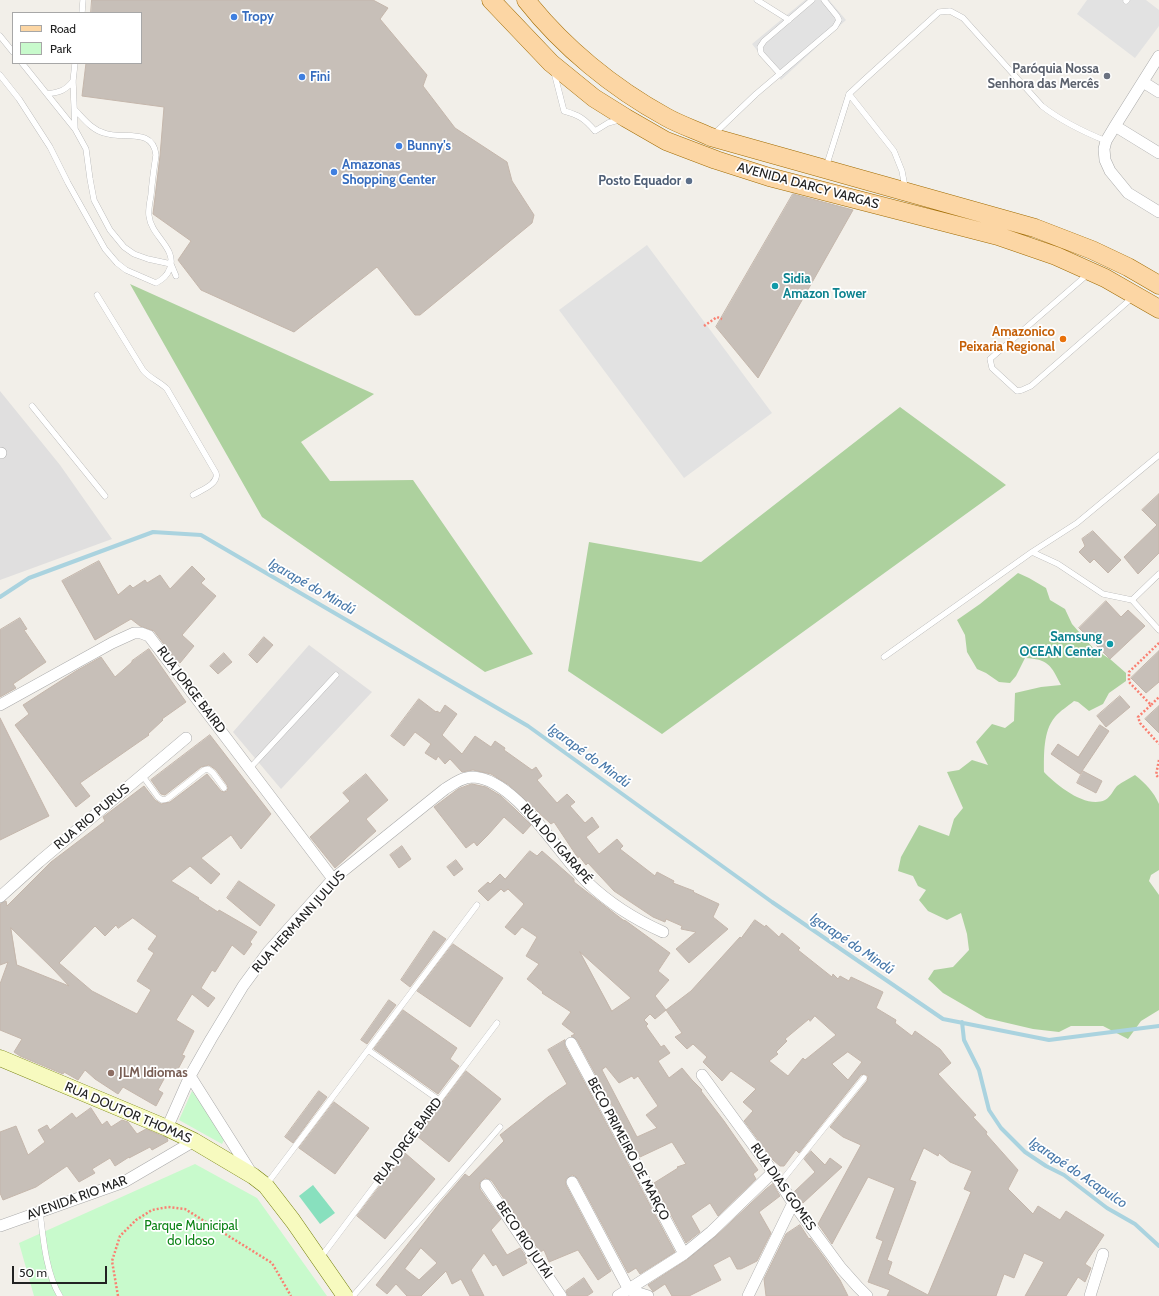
<!DOCTYPE html>
<meta charset="utf-8">
<style>
body{margin:0}
#map{position:relative;width:1159px;height:1296px;overflow:hidden;background:#f2efe9;font-family:Cabin,sans-serif}
canvas{display:block}
.legend{position:absolute;left:12px;top:12px;width:130px;height:52px;box-sizing:border-box;background:#fff;border:1px solid #a7a7a7;margin:0;padding:5px 7px;list-style:none;font-size:12px;color:#222}
.legend li{display:flex;align-items:center;gap:8px;height:20px}
.legend b{width:20px;border:1px solid #a7a7a7}
.scale{position:absolute;left:12px;top:1266px;width:95px;height:18px;box-sizing:border-box;border:2px solid #222;border-top:0;padding-left:5px;font-size:12px;line-height:14px;white-space:nowrap;color:#222;-webkit-text-stroke:3px #fff;paint-order:stroke}
</style>
<div id="map">
<canvas width="1159" height="1296"></canvas>
<ul class="legend">
<li><b style="height:5px;background:#fcd6a4"></b>Road</li>
<li><b style="height:11px;background:#c8facc"></b>Park</li>
</ul>
<div class="scale">50 m</div>
</div>
<script>
const ctx = document.querySelector('canvas').getContext('2d');
ctx.lineJoin = 'round';
function fill(path, color) {
  ctx.fillStyle = color;
  ctx.fill(path, 'evenodd');
}
function trace(path, color, width, dash) {
  ctx.strokeStyle = color;
  ctx.lineWidth = width;
  ctx.lineCap = dash ? 'butt' : 'round';
  ctx.setLineDash(dash || []);
  ctx.stroke(path);
}
function drawText(font, color, halo, rows, align = 'center') {
  ctx.font = font + ' Cabin,sans-serif';
  ctx.lineWidth = 3.5;
  ctx.setLineDash([]);
  ctx.textBaseline = 'middle';
  ctx.strokeStyle = halo;
  ctx.fillStyle = color;
  for (const [text, x, y, turn = 0] of rows) {
    ctx.save();
    ctx.translate(x, y);
    ctx.rotate((+turn || 0) * Math.PI / 180);
    ctx.textAlign = isNaN(turn) ? turn : align;
    if (halo) ctx.strokeText(text, 0, 0);
    ctx.fillText(text, 0, 0);
    ctx.restore();
  }
}
fill(new Path2D(`
 M 0,391 L 60,465 L 112,539 L 0,580 Z
 M 309,645 L 372,692 L 281,789 L 233,732 Z`), '#e0dfdf');
fill(new Path2D(`
 M 130,284 L 374,394 L 301,442 L 330,481 L 413,480 L 533,654 L 485,672 L 262,517 Z
 M 900,407 L 1006,485 L 662,734 L 568,671 L 589,542 L 701,562 Z
 M 1018,573 L 1029,578 L 1046,588 L 1050,600 L 1065,609 L 1072,624 L 1094,649 L 1110,659 L 1126,673 L 1126,681 L 1109,693 L 1103,704 L 1089,711 L 1078,702 L 1074,701 C 1068,706 1060,711 1055,717 C 1043,731 1044,755 1044,772 C 1056,785 1086,809 1105,800 C 1111,797 1113,790 1117,786 C 1122,782 1130,778 1135,775 C 1145,783 1154,792 1159,804 L 1159,870 L 1151,875 L 1149,881 L 1159,895 L 1159,1010 L 1141,1021 L 1128,1039 L 1103,1026 L 1071,1026 L 1059,1032 L 1033,1029 L 986,1018 L 943,993 L 928,979 L 934,970 L 953,967 L 969,950 L 967,934 L 961,913 L 947,920 L 928,911 L 919,900 L 926,890 L 918,886 L 913,876 L 898,871 L 901,857 L 919,825 L 949,836 L 954,819 L 963,808 L 947,772 L 959,770 L 972,760 L 988,765 L 976,742 L 992,724 L 1005,728 L 1014,721 L 1015,693 L 1041,687 L 1061,685 C 1051,665 1048,659 1025,658 L 1016,676 L 1010,683 L 999,682 L 986,673 L 977,669 L 967,652 L 965,635 L 957,620 L 980,604 Z`), '#add19e');
fill(new Path2D(`
 M 192,1091 L 225,1138 L 222,1144 L 179,1120 Z
 M 195,1164 L 257,1198 L 327,1296 L 34,1296 L 19,1243 Z`), '#c8facc');
fill(new Path2D(`
 M 313,1185 L 335,1213 L 320,1224 L 299,1196 Z`), '#88e0be');
fill(new Path2D(`
 M 805,0 L 829,0 L 846,20 L 781,80 L 752,44 Z
 M 1087,0 L 1146,0 L 1159,10 L 1159,26 L 1135,58 L 1077,14 Z
 M 647,245 L 772,413 L 684,478 L 559,310 Z`), '#e2e2e2');
trace(new Path2D(`
 M 0,597 L 29,578 L 153,532 L 201,535 L 528,726 L 772,902 L 943,1019 L 1049,1040 L 1159,1026
 M 962,1022 L 964,1040 L 979,1070 L 989,1110 L 1001,1128 L 1025,1152 L 1046,1166 L 1064,1175 L 1107,1208 L 1135,1224 L 1159,1246`), '#aad3df', 4);
const building = new Path2D(`
 M 92,0 L 373,0 L 388,8 L 380,19 L 427,75 L 423,86 L 455,128 L 507,162 L 512,181 L 534,215 L 532,223 L 420,315 L 415,315 L 377,267 L 294,332 L 201,290 L 178,260 L 191,241 L 153,214 L 160,156 L 164,107 L 82,96 L 86,63 L 141,63 L 141,13 L 91,13 Z
 M 793,194 L 853,210 L 758,378 L 716,327 Z
 M 1159,494 L 1159,553 L 1138,574 L 1124,557 L 1157,525 L 1142,510 Z
 M 1093,531 L 1121,560 L 1108,573 L 1094,559 L 1090,563 L 1079,552 L 1085,546 L 1082,539 Z
 M 99,561 L 118,595 L 130,585 L 133,588 L 145,580 L 147,583 L 160,575 L 170,589 L 192,566 L 205,579 L 201,583 L 216,596 L 182,635 L 194,646 L 180,663 L 175,659 L 154,631 L 140,626 L 131,619 L 95,640 L 62,581 Z
 M 1106,601 L 1121,617 L 1128,610 L 1145,626 L 1110,659 L 1079,628 Z
 M 20,618 L 27,629 L 24,630 L 46,662 L 13,684 L 16,688 L 0,697 L 0,630 Z
 M 264,637 L 273,645 L 257,663 L 249,655 Z
 M 149,649 L 186,702 L 162,719 L 163,720 L 148,734 L 149,735 L 80,783 L 90,796 L 76,807 L 15,725 L 29,714 L 23,705 L 76,671 L 101,657 L 115,677 L 132,662 L 132,661 Z
 M 1159,651 L 1159,682 L 1146,693 L 1131,678 Z
 M 224,653 L 232,662 L 218,674 L 210,666 Z
 M 1120,696 L 1130,707 L 1106,727 L 1097,716 Z
 M 419,699 L 436,712 L 437,711 L 440,713 L 445,705 L 457,714 L 442,735 L 462,754 L 475,736 L 491,747 L 495,741 L 505,748 L 504,750 L 532,770 L 536,767 L 542,776 L 537,780 L 557,803 L 567,794 L 575,802 L 570,806 L 585,823 L 592,817 L 599,827 L 586,837 L 599,854 L 617,839 L 623,846 L 620,849 L 655,876 L 657,872 L 674,881 L 673,883 L 694,891 L 693,892 L 719,904 L 713,917 L 728,929 L 689,963 L 676,949 L 696,932 L 681,929 L 682,926 L 666,919 L 665,922 L 653,917 L 614,891 L 588,863 L 586,865 L 579,856 L 578,858 L 554,822 L 551,824 L 509,785 L 491,774 L 473,770 L 462,772 L 450,759 L 445,764 L 438,756 L 436,760 L 425,753 L 431,744 L 415,732 L 404,746 L 391,736 Z
 M 1159,706 L 1159,733 L 1145,719 Z
 M 0,718 L 49,816 L 0,840 Z
 M 1100,725 L 1109,731 L 1080,774 L 1051,754 L 1058,744 L 1078,757 Z
 M 210,735 L 271,814 L 241,849 L 231,835 L 201,858 L 220,874 L 211,884 L 190,866 L 171,881 L 199,898 L 198,899 L 218,912 L 219,910 L 257,932 L 250,942 L 252,944 L 244,955 L 232,945 L 215,972 L 212,970 L 201,988 L 215,998 L 208,1007 L 192,994 L 176,1020 L 194,1031 L 182,1055 L 185,1056 L 177,1071 L 170,1068 L 158,1090 L 163,1093 L 156,1106 L 123,1087 L 118,1094 L 95,1079 L 85,1070 L 78,1080 L 64,1072 L 63,1074 L 20,1056 L 14,1052 L 22,1039 L 0,1030 L 0,984 L 8,962 L 0,965 L 0,904 L 6,901 L 7,906 L 51,862 L 105,821 L 103,817 L 144,786 L 155,800 L 161,804 L 170,802 L 207,774 L 221,791 L 224,792 L 227,791 L 228,788 L 227,785 L 216,770 L 209,765 L 201,767 L 165,795 L 161,794 L 151,780 ZM 133,918 L 157,936 L 148,949 L 154,953 L 137,981 L 151,990 L 137,1014 L 92,991 L 59,963 L 95,926 L 105,936 L 116,925 L 118,928 ZM 11,928 L 53,969 L 69,986 L 17,965 Z
 M 1083,771 L 1102,781 L 1096,793 L 1077,783 Z
 M 366,774 L 388,800 L 366,819 L 376,831 L 335,868 L 310,837 L 350,801 L 343,793 Z
 M 472,784 L 486,787 L 501,796 L 515,809 L 531,825 L 523,834 L 504,817 L 488,835 L 477,846 L 474,842 L 466,848 L 434,807 L 458,789 Z
 M 402,846 L 411,859 L 399,868 L 390,855 Z
 M 530,851 L 537,856 L 542,851 L 574,879 L 574,882 L 623,920 L 626,921 L 670,953 L 658,971 L 669,980 L 655,996 L 666,1010 L 655,1019 L 650,1014 L 644,1020 L 648,1024 L 646,1026 L 661,1047 L 664,1045 L 670,1053 L 658,1061 L 669,1078 L 682,1068 L 692,1080 L 702,1090 L 701,1091 L 724,1121 L 758,1170 L 753,1174 L 756,1179 L 718,1216 L 710,1203 L 691,1216 L 700,1232 L 686,1243 L 654,1183 L 678,1168 L 677,1167 L 686,1164 L 672,1142 L 640,1157 L 577,1040 L 571,1036 L 575,1034 L 562,1024 L 571,1012 L 542,993 L 543,992 L 527,979 L 539,964 L 526,956 L 537,937 L 522,927 L 515,935 L 505,927 L 524,904 L 508,889 L 504,892 L 501,889 L 488,901 L 478,891 L 488,882 L 490,884 L 500,874 L 505,879 ZM 580,952 L 631,998 L 612,1011 ZM 606,1067 L 619,1083 L 632,1076 L 634,1079 L 638,1076 L 658,1106 L 646,1115 L 657,1128 L 637,1137 L 602,1070 Z
 M 456,860 L 463,869 L 454,876 L 447,867 Z
 M 239,881 L 275,905 L 260,926 L 227,898 Z
 M 755,920 L 765,927 L 766,925 L 779,937 L 782,933 L 800,948 L 798,950 L 832,977 L 833,974 L 838,979 L 840,976 L 849,981 L 851,977 L 883,992 L 876,1008 L 896,1020 L 895,1023 L 912,1036 L 915,1031 L 940,1049 L 951,1063 L 938,1074 L 976,1115 L 973,1117 L 987,1132 L 986,1134 L 1018,1170 L 1008,1189 L 1033,1214 L 1038,1206 L 1060,1220 L 1066,1211 L 1104,1235 L 1085,1264 L 1091,1268 L 1085,1282 L 1078,1277 L 1066,1296 L 1025,1296 L 1044,1262 L 1024,1253 L 1014,1278 L 1004,1274 L 996,1296 L 887,1296 L 890,1290 L 868,1282 L 883,1241 L 876,1238 L 895,1188 L 868,1177 L 832,1244 L 818,1224 L 861,1145 L 843,1137 L 830,1127 L 867,1081 L 868,1076 L 864,1074 L 861,1075 L 799,1153 L 796,1150 L 784,1166 L 780,1166 L 773,1160 L 744,1121 L 753,1111 L 743,1102 L 756,1089 L 731,1071 L 722,1081 L 703,1062 L 707,1057 L 693,1044 L 687,1049 L 675,1037 L 682,1033 L 666,1010 L 691,991 L 740,937 L 741,938 ZM 815,1016 L 836,1035 L 805,1060 L 803,1058 L 788,1076 L 769,1061 L 778,1054 L 776,1052 L 787,1041 L 785,1039 L 809,1019 L 810,1021 ZM 848,1052 L 862,1062 L 848,1080 L 832,1064 ZM 924,1148 L 938,1156 L 939,1153 L 950,1162 L 972,1171 L 964,1189 L 971,1192 L 928,1295 L 888,1274 L 892,1262 L 887,1260 L 916,1182 L 910,1180 Z
 M 434,931 L 446,939 L 410,987 L 401,980 Z
 M 453,944 L 503,978 L 470,1027 L 417,991 Z
 M 389,1000 L 396,1005 L 367,1044 L 361,1040 Z
 M 403,1010 L 457,1048 L 450,1059 L 459,1066 L 438,1094 L 374,1049 Z
 M 565,1040 L 565,1046 L 675,1252 L 640,1274 L 636,1268 L 628,1273 L 578,1179 L 575,1176 L 572,1175 L 566,1179 L 566,1185 L 611,1271 L 598,1280 L 578,1250 L 549,1262 L 544,1250 L 540,1252 L 492,1181 L 489,1179 L 485,1178 L 480,1182 L 480,1189 L 501,1219 L 491,1230 L 507,1255 L 520,1248 L 527,1258 L 525,1259 L 527,1263 L 503,1276 L 496,1264 L 493,1266 L 484,1253 L 471,1270 L 484,1296 L 470,1296 L 461,1279 L 452,1284 L 446,1271 L 421,1296 L 407,1296 L 396,1284 L 387,1294 L 376,1285 L 439,1204 L 465,1174 L 469,1177 L 504,1141 L 500,1135 L 548,1097 L 567,1084 L 548,1050 ZM 421,1248 L 437,1263 L 419,1280 L 405,1269 Z
 M 466,1071 L 501,1099 L 449,1162 L 417,1136 Z
 M 319,1091 L 327,1097 L 293,1143 L 285,1137 Z
 M 334,1102 L 369,1128 L 335,1174 L 299,1148 Z
 M 91,1108 L 102,1125 L 107,1121 L 111,1127 L 122,1120 L 128,1122 L 137,1134 L 146,1129 L 167,1138 L 168,1141 L 152,1150 L 150,1147 L 129,1158 L 129,1157 L 115,1166 L 110,1158 L 92,1169 L 95,1173 L 79,1182 L 67,1166 L 36,1187 L 3,1200 L 0,1193 L 0,1132 L 16,1126 L 28,1155 L 45,1142 L 38,1130 L 47,1125 L 50,1130 L 72,1113 L 76,1118 Z
 M 811,1151 L 825,1165 L 830,1158 L 842,1167 L 803,1203 L 794,1192 L 815,1172 L 804,1159 Z
 M 405,1153 L 435,1179 L 385,1239 L 357,1216 Z
 M 773,1184 L 780,1196 L 759,1212 L 771,1233 L 757,1261 L 741,1269 L 737,1269 L 730,1256 L 713,1265 L 721,1280 L 689,1296 L 672,1296 L 665,1284 L 653,1292 L 652,1290 L 648,1285 L 688,1259 L 715,1237 L 766,1189 Z
 M 800,1225 L 809,1239 L 810,1238 L 824,1257 L 840,1280 L 848,1296 L 766,1296 L 764,1279 L 786,1234 Z
 M 584,1278 L 593,1292 L 587,1296 L 568,1296 L 566,1291 Z`);
fill(building, '#c7bfb8');
trace(building, '#c4b6ab', 1);
const lane = new Path2D(`
 M 757,0 L 789,20
 M 1126,1 L 1127,0
 M 82,13 L 83,0
 M 0,36 L 13,52
 M 22,63 L 75,129 L 86,149 L 90,179 L 94,200 L 110,230 L 124,247 L 134,254 L 148,259 L 171,264 L 176,276
 M 75,63 L 73,81 L 75,129
 M 554,72 L 564,111 C 579,115 585,119 595,131 L 608,123 L 622,119
 M 780,74 L 761,53 L 760,47 L 764,41 L 812,0
 M 0,75 L 19,99 L 50,147 L 68,183 L 105,249 L 117,263 L 126,270 L 156,283 C 163,279 167,276 170,268 C 177,248 151,236 149,216 C 148,209 150,201 151,195 C 152,181 154,168 156,155 C 153,127 123,140 104,133 C 92,130 84,119 75,110
 M 47,94 C 60,92 65,91 73,81
 M 849,94 L 894,151 L 902,171 L 905,187
 M 714,134 L 756,94 L 835,27 L 839,20 L 837,16 L 824,0
 M 826,167 L 849,94 L 864,80 L 939,12 L 950,11 L 963,18 L 1042,106 C 1061,121 1084,132 1106,141
 M 1088,274 L 990,359 L 992,368 L 1017,391 L 1022,390 L 1031,386 L 1133,297
 M 97,295 L 143,370 C 149,378 159,381 167,389 L 216,473 C 219,484 201,490 193,495
 M 32,406 L 105,496
 M 1032,552 L 1058,564 L 1103,594 L 1132,600 L 1159,630
 M 1132,600 L 1159,574
 M 884,657 L 1032,552 L 1077,523 L 1159,455
 M 250,768 L 336,675
 M 142,775 L 158,797 L 162,800 L 167,799 L 204,770 L 208,769 L 213,773 L 224,788
 M 368,1050 L 477,905
 M 780,1183 L 864,1078
 M 266,1185 L 368,1050 L 439,1100
 M 40,1212 C 43,1237 46,1274 60,1296
 M 321,1257 L 497,1023
 M 353,1296 L 500,1127`);
const street = new Path2D(`
 M 1159,56 L 1115,126 L 1106,141 L 1104,149 L 1105,160 L 1110,171 L 1128,193 L 1159,212
 M 1143,82 L 1159,92
 M 1115,126 L 1159,153
 M 0,453 L 1,453
 M 0,705 L 112,643 L 134,633 L 141,633 L 149,636 L 333,879
 M 0,897 L 39,862 L 186,738
 M 571,1043 L 684,1254
 M 702,1075 L 773,1172 L 793,1203 L 841,1268 L 858,1287 L 867,1296
 M 190,1076 L 252,1174
 M 167,1128 L 190,1076 L 211,1039 L 243,986 L 268,952 L 333,879 L 445,789 C 453,784 462,777 473,777 C 516,779 558,854 587,882 C 609,903 636,920 663,932
 M 572,1182 L 629,1290 L 648,1296
 M 486,1185 L 561,1296
 M 0,1226 L 124,1182 L 194,1141
 M 618,1296 L 684,1254 L 711,1232 L 773,1172
 M 748,1296 L 793,1203
 M 1090,1296 L 1103,1254`);
const secondary = new Path2D(`
 M 0,1058 L 167,1128 L 194,1141 L 253,1176 L 266,1186 L 293,1221 L 345,1296`);
const primary = new Path2D(`
 M 491,0 L 551,63 L 594,98 L 626,118 L 666,141 L 716,160 L 769,177 L 998,236 L 1056,256 L 1105,278 L 1159,309
 M 526,0 C 563,47 613,88 666,117 C 680,125 696,130 711,137 L 1035,228 L 1092,250 L 1128,267 L 1159,285`);
trace(lane, '#a9a9a9', 6);
trace(street, '#a9a9a9', 12);
trace(secondary, '#707d05', 17);
trace(primary, '#a06b00', 19);
trace(new Path2D(`
 M 704,326 L 717,317 L 722,319
 M 1159,643 L 1129,672 L 1129,682 L 1151,705 L 1159,697
 M 1151,705 L 1138,717 L 1140,723 L 1159,744
 M 1159,760 L 1156,775 L 1159,778
 M 118,1296 L 112,1261 L 120,1236 L 136,1220 L 152,1210 L 168,1207 L 185,1209 L 272,1263 L 291,1296`), '#fa8072', 2.5, [2, 2]);
trace(lane, '#fff', 5.5);
trace(street, '#fff', 11);
trace(secondary, '#f7fabf', 16);
trace(primary, '#fcd6a4', 18);
for (const [x, y, r, color] of [
 [234,17,4,"#3f7fe0"],
 [1107,76,4,"#6b7280"],
 [302,77,4,"#3f7fe0"],
 [399,146,4,"#3f7fe0"],
 [334,172,4,"#3f7fe0"],
 [689,181,4,"#5c6f8a"],
 [775,286,4,"#0f9aa8"],
 [1063,339,4,"#e8710a"],
 [1110,644,4,"#0f9aa8"],
 [111,1073,4,"#8d6e63"]
]) {
  const dot = new Path2D();
  dot.arc(x, y, r, 0, 2 * Math.PI);
  ctx.fillStyle = color;
  ctx.fill(dot);
  trace(dot, '#fff', 1.5);
}
drawText('bold 13px', '#366cbe', '#fff', [
 ["Tropy",242,17],
 ["Fini",310,77],
 ["Bunny's",407,146],
 ["Amazonas",342,165],
 ["Shopping Center",342,180]
], 'left');
drawText('bold 13px', '#5b616d', '#fff', [
 ["Paróquia Nossa",1099,69],
 ["Senhora das Mercês",1099,84]
], 'right');
drawText('bold 13px', '#4e5e75', '#fff', [
 ["Posto Equador",681,181]
], 'right');
drawText('13px', '#222', '#fff', [
 ["AVENIDA DARCY VARGAS",808,186,15],
 ["RUA JORGE BAIRD",191,690,53],
 ["RUA RIO PURUS",92,817,-40],
 ["RUA DO IGARAPÉ",556,844,49],
 ["RUA HERMANN JULIUS",299,922,-48],
 ["RUA DOUTOR THOMAS",128,1113,23],
 ["RUA JORGE BAIRD",408,1141,-53],
 ["BECO PRIMEIRO DE MARÇO",628,1149,62],
 ["RUA DIAS GOMES",783,1187,55],
 ["AVENIDA RIO MAR",77,1198,-20],
 ["BECO RIO JUTÁI",524,1240,56]
]);
drawText('bold 13px', '#0d838f', '#fff', [
 ["Sidia",783,279],
 ["Amazon Tower",783,294],
 ["Samsung",1102,637,"right"],
 ["OCEAN Center",1102,652,"right"]
], 'left');
drawText('bold 13px', '#c56008', '#fff', [
 ["Amazonico",1055,332],
 ["Peixaria Regional",1055,347]
], 'right');
drawText('bold 13px', '#785e54', '#fff', [
 ["JLM Idiomas",119,1073]
], 'left');
drawText('13px', '#0c8416', '#fff', [
 ["Parque Municipal",191,1226],
 ["do Idoso",191,1241]
]);
drawText('italic 14px', '#4a7aab', '#fff', [
 ["Igarapé do Mindú",312,587,30],
 ["Igarapé do Mindú",589,756,36],
 ["Igarapé do Mindú",852,944,34],
 ["Igarapé do Acapulco",1078,1173,34]
]);
</script>
